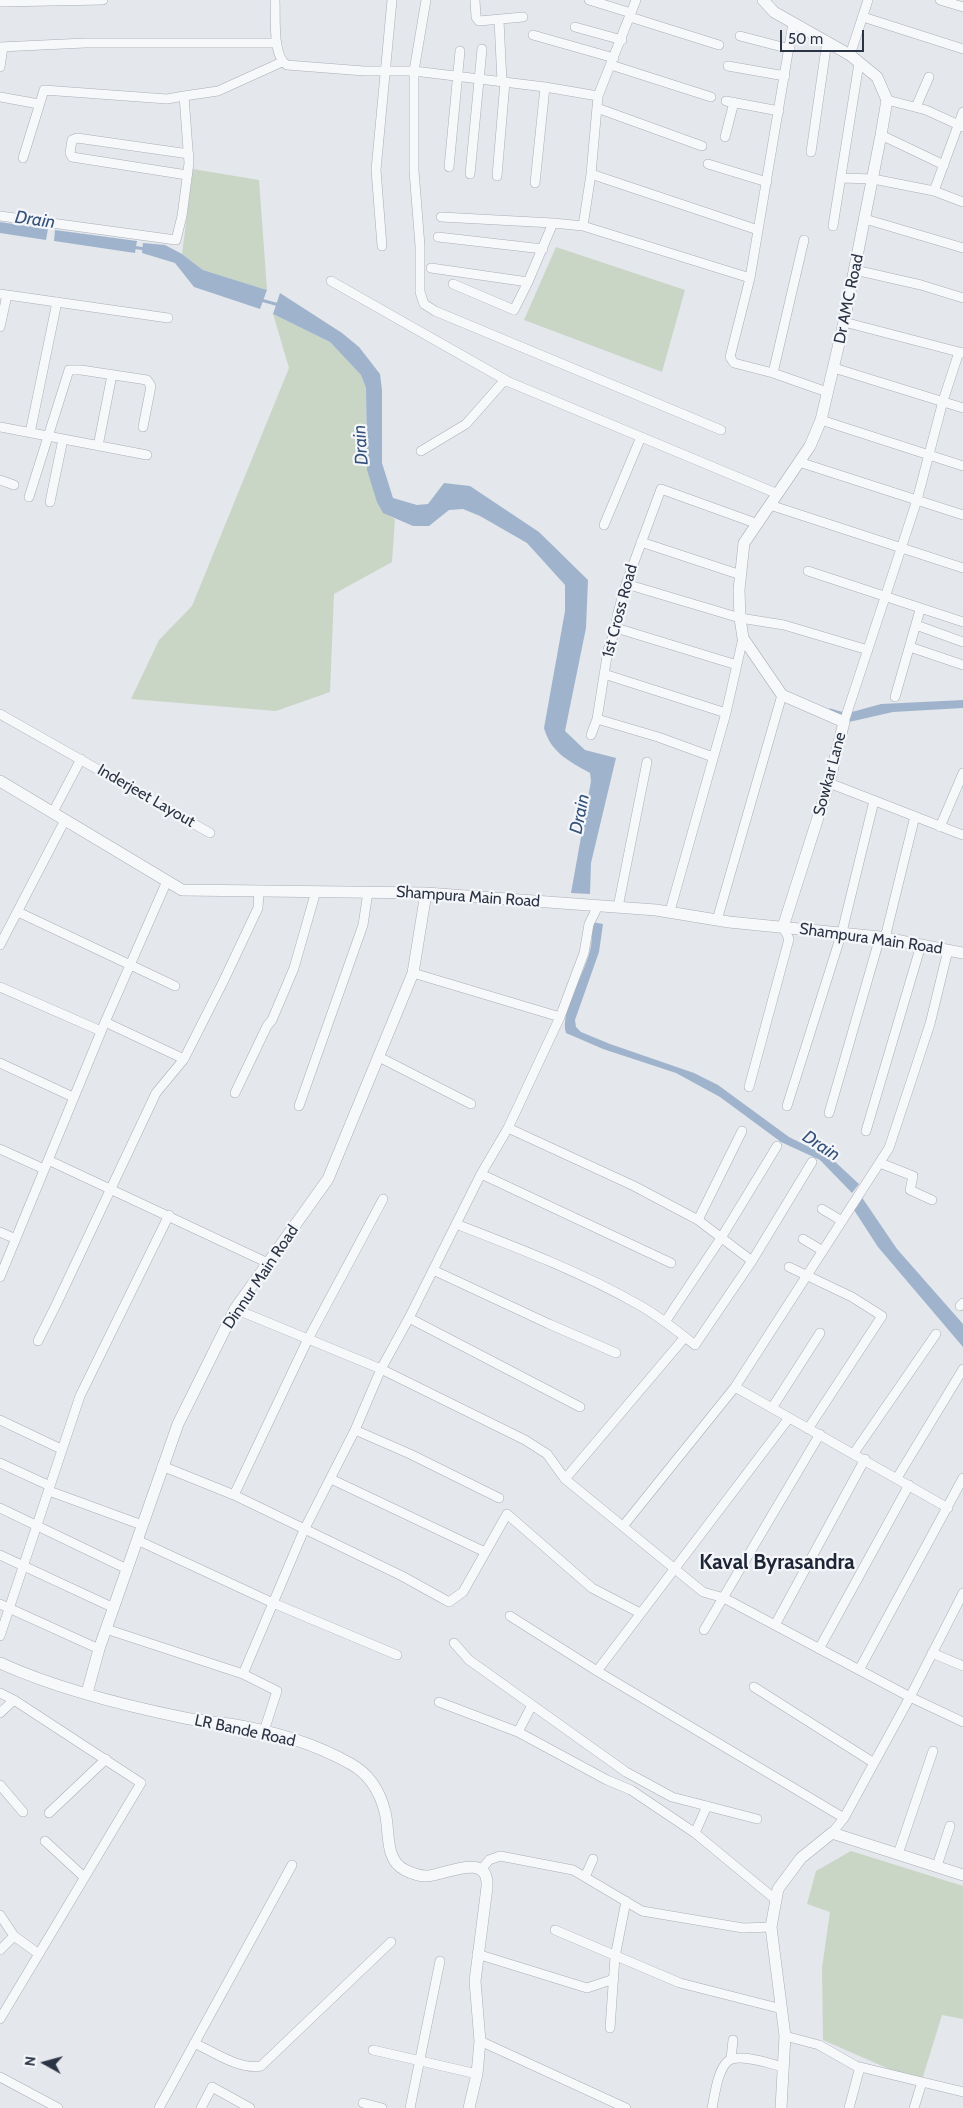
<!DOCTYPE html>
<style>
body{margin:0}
#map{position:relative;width:963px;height:2108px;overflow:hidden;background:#e4e7ec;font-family:Cabin,sans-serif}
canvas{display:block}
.north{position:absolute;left:20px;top:2038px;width:50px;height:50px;-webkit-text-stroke:4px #f4f6f9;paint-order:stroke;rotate:277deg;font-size:14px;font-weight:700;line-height:20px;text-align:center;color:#2b3445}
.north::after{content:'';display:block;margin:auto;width:18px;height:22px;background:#2b3445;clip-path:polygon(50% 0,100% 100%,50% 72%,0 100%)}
.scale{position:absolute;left:780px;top:30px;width:84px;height:22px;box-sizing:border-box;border:2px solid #2b3445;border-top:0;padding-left:6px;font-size:15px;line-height:18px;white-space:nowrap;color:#2b3445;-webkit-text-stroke:4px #f4f6f9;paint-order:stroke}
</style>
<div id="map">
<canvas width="963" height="2108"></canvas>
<div class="north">N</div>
<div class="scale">50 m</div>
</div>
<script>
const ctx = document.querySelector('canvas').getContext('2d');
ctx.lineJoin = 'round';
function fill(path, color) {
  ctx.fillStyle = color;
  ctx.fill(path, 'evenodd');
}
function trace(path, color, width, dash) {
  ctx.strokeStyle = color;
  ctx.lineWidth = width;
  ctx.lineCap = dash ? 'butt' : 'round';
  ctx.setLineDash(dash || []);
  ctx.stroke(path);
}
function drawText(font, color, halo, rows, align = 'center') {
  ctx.font = font + ' Cabin,sans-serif';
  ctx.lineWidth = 4.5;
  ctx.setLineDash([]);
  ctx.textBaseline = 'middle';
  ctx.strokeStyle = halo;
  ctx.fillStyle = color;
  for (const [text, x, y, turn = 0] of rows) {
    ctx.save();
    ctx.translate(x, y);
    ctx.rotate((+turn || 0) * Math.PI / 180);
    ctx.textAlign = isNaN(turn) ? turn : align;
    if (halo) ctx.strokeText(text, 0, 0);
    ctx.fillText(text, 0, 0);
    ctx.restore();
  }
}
fill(new Path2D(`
 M 193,169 L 259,180 L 267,290 L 203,270 L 182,254 Z
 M 556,247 L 685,290 L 662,372 L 524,320 Z
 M 273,314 L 330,342 L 361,375 L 366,388 L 366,443 L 383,512 L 395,519 L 392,562 L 334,594 L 330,692 L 276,711 L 131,699 L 159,640 L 192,606 L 289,368 Z
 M 851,1851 L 963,1886 L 963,2019 L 942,2015 L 921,2083 L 823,2040 L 822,1968 L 830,1912 L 807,1904 L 816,1871 Z`), '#c9d6c5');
fill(new Path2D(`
 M 0,222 L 48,229 L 46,240 L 0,233 Z
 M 55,230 L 137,241 L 135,253 L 54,241 Z
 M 143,243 L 165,245 L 182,254 L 203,270 L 267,290 L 260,309 L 194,287 L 175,263 L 142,253 Z
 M 280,293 L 342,333 L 359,347 L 380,374 L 382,390 L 382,463 L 393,498 L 417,505 L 428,504 L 444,483 L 470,486 L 539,532 L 588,580 L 586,628 L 565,731 L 585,750 L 616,758 L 591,863 L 590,894 L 571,893 L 591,781 L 590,773 C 569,761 551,753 544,728 L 565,611 L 565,585 L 527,543 L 480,516 L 463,509 L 449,510 L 429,526 L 413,526 L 383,513 L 377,502 L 367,470 L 366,388 L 361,375 L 330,342 L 273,314 Z
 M 963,700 L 963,708 L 893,712 L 849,722 L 852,712 L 881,704 Z
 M 592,922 L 603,924 L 599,952 L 575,1020 L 576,1027 L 581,1032 L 610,1044 L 694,1073 L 718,1085 L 789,1137 L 831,1158 L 859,1184 L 852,1193 L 820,1160 L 781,1142 L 720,1097 L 676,1073 L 603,1049 L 566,1033 C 559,1012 587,971 591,946 C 592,939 592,930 592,922 Z
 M 861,1196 L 897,1249 L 963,1324 L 963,1347 L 878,1247 L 854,1210 Z`), '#9fb4cc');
trace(new Path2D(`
 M 132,247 L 145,249
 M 261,300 L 279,305
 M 830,710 L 844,714`), '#9fb4cc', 3);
const minor = new Path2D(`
 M 275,0 C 276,17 272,56 287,65 L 364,71 L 414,71 L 545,87 L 598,96
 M 426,0 L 414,71 L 414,171 L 420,246 L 420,292 L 424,304 L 435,311 L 721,430
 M 475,0 L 476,17 L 479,21 L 523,17
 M 589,0 L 631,13
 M 940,0 L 963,7
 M 0,2 L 103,0
 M 630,17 L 719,45
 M 863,17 L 963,49
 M 499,20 L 502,82
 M 793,23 L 750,278 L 730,357 L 734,363 L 773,373 L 827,392
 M 575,27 L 622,40
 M 533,35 L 614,58
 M 740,36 L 790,49
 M 0,47 L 85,43 L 277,43
 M 850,55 L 868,0
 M 611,65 L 711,97
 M 728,66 L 785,76
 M 0,67 L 3,47
 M 0,97 L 39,104
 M 887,100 L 926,110 L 963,127
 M 726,101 L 779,111
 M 916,107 L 929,77
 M 597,108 L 702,146
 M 963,112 L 934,191 L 963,202
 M 881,135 L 944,165
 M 725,137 L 734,102
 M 811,152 L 827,41
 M 23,158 L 44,90 L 167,99 L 184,96
 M 708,164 L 767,182
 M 449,167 L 460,51
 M 470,174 L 482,49
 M 591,174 L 758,230
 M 187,175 L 72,157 L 70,153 L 72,140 L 77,138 L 189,154
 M 497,176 L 505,82
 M 842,178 L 873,179 L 934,191
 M 535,183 L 545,87
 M 0,216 L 176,240 L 182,216 L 189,163 L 184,96 L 218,91 L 282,62
 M 441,217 L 553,223
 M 865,219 L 963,248
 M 583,226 L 591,174 L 598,96 L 636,0
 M 833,226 L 859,63
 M 438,237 L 543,249
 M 382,246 L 376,170 L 392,0
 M 431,268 L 528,282
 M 855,270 L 921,285 L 963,298
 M 331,281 L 509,382
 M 453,284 L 514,310 L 528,282 L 553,223 L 583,226 L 750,278
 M 0,294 L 168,318
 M 844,322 L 959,352
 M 0,327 L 7,295
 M 834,368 L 963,408
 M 773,373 L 804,240
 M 821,420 L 963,466
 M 0,427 L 147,455
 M 30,433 L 57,302
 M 98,446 L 112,375
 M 421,451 L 466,424 L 503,382 L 509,382 L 778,494
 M 799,462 L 963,515
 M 0,480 L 14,485
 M 29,497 L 69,370 L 81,370 L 147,380 L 151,386 L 143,427
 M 50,502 L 63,439
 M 770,505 L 963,568
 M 604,525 L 641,437
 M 641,542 L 741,575
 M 808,571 L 963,622
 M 626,584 L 740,618 L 784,625 L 868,650
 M 916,625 L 963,642
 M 616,628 L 737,665
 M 910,647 L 963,665
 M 604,674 L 726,713
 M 895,697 L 920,610
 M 0,714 L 210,833
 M 597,719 L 658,737 L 713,757
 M 844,722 L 917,500 L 943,401 L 959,352 L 963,353
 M 591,735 L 597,719 L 608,650 L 616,628 L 617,616 L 626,584 L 661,489 L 758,524
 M 829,783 L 963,835
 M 53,812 L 81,759
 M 940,827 L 963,773
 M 618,907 L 647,762
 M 670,911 L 726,713 L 743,638
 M 18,912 L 175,986
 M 717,920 L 782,695
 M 885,938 L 915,816
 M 0,945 L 65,820
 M 0,987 L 101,1031
 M 560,1017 L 584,953 L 589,924 L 598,906
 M 105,1022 L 184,1059
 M 379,1057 L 471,1104
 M 0,1063 L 73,1097
 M 749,1087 L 789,939 L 783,927
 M 235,1093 L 267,1026 L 272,1020 L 294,968 L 316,891
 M 299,1106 L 363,925 L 368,892
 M 787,1106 L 842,932 L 874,801
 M 829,1113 L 880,937
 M 508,1128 L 634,1186 L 698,1220 L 752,1261
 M 866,1131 L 921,945
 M 0,1149 L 44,1169
 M 48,1160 L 268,1263
 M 880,1163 L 913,1176 L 910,1190 L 932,1200
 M 481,1174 L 671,1263
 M 822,1209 L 842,1221
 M 698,1220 L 742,1131
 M 456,1224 C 518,1248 581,1272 639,1305 C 659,1316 677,1331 695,1345 L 752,1261 L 812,1162
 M 0,1232 L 16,1239
 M 803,1239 L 823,1251
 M 789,1267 L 852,1297 L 882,1316 L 808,1429
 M 433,1270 L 549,1324 L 616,1353
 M 0,1277 L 105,1022 L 167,881
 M 960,1306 L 963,1303
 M 235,1309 L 381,1369 L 525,1440 L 547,1454 L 565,1479 L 703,1592 L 724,1598 L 910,1697 L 963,1722
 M 409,1318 L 580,1407
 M 665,1322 L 721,1238 L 777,1146
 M 38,1341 L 56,1305 L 156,1093 L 184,1059 L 224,980 L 258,908 L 259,891
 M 735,1387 C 806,1428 877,1467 948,1508
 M 772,1408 L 820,1333
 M 0,1420 L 61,1449
 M 355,1430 L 410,1454 L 499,1498
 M 854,1453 L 936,1334
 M 0,1463 L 50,1486
 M 162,1466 L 234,1495 L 402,1576 L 449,1602 L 463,1592 L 507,1514 L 592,1588 L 640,1613
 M 897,1478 L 963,1369
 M 331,1479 L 485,1552
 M 565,1479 L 685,1337
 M 49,1491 L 142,1525
 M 234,1495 L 308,1339 L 383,1199
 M 0,1508 L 127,1569
 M 624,1525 L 735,1387 L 889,1148 L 930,1024 L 948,950
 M 137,1540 L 273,1603 L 397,1655
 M 0,1555 L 114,1608
 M 0,1604 L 99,1649
 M 510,1616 L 597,1671 L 844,1818
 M 775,1625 L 865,1459
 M 106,1629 L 243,1674 L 277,1691 L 264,1731
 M 704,1630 L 820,1434
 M 0,1636 L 80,1396 L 169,1215
 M 454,1643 L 469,1660 L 626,1772 L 672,1797 L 757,1819
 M 819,1649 L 909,1485
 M 932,1653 L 963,1666
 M 859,1670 L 963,1478
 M 597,1671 L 789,1418
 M 243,1674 L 304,1530 L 355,1430 L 381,1369 L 409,1318 L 481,1174 L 508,1128 L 560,1017 L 413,973
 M 754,1687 L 874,1763
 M 0,1693 L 14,1700 L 141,1783 L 0,2019
 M 439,1702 L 518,1732 L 607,1780 L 631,1790 L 695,1833 L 776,1900
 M 0,1713 L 14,1700
 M 518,1732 L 532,1705
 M 0,1785 L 23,1812
 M 49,1813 L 106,1759
 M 695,1833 L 707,1806
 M 832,1833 L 844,1818 L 910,1697 L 963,1593
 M 45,1841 L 84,1877
 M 898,1854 L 933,1751
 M 937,1866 L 950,1826
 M 481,1870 L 489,1860 L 500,1856 L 573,1870 L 642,1911 L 743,1928 L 771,1927
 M 585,1877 L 593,1859
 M 0,1915 L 14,1936 L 39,1954
 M 555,1930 L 680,1983 L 782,2009
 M 0,1950 L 14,1936
 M 477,1954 L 587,1988 L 614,1979
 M 610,2028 L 615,1957 L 626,1901
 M 785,2036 L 819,2045 L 856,2066 L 963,2092
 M 480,2041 L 626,2108
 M 194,2043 C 214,2052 239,2070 261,2066 L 391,1942
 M 373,2050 L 477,2074
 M 731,2059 L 733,2040
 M 0,2077 L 58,2108
 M 363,2103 L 382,2108
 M 159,2108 L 292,1865
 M 201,2108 L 212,2087 L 250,2108
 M 410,2108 L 440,1961
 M 712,2108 C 715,2094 717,2074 726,2063 C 735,2051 771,2064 783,2067
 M 849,2108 L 860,2067
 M 914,2108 L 922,2082`);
const tertiary = new Path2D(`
 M 763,0 L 774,12 L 850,55 L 877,77 L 887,100 L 881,135 L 844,322 L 821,420 L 810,446 L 744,543 L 739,590 L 740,618 L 743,638 L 782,695 L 844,722 L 829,783 L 783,927
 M 0,781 L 182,890 L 426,893 L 656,910 L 729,922 L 880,937 L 963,953
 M 0,1663 C 55,1688 126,1706 185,1718 C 199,1721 215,1722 230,1724 C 272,1731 314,1743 351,1764 C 369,1774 380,1792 385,1812 C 390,1830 384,1860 405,1870 C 411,1873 419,1876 426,1876 C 443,1876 489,1850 487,1887 L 475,1981 L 480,2041 L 477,2074 L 469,2108
 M 87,1693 L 99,1649 L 178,1424 L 235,1309 L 328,1179 L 413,973 L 426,893
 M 781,2108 L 785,2036 L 771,1927 L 778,1889 L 801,1858 L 832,1833 L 963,1875`);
trace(minor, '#a9aeb7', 10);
trace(tertiary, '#a9aeb7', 12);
trace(minor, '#f7f8fa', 9);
trace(tertiary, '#f7f8fa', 11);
drawText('16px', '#2b3445', '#f4f6f9', [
 ["Dr AMC Road",849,299,-78],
 ["1st Cross Road",620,611,-75],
 ["Sowkar Lane",830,774,-75],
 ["Inderjeet Layout",146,796,30],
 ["Shampura Main Road",468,897,4],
 ["Shampura Main Road",871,939,8],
 ["Dinnur Main Road",261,1277,-56],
 ["LR Bande Road",245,1731,12]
]);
drawText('italic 18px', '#34527a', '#f4f6f9', [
 ["Drain",35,220,8],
 ["Drain",361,445,-94],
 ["Drain",580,814,-79],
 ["Drain",821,1146,33]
]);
drawText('bold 21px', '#1d2536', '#f4f6f9', [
 ["Kaval Byrasandra",777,1563]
]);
</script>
